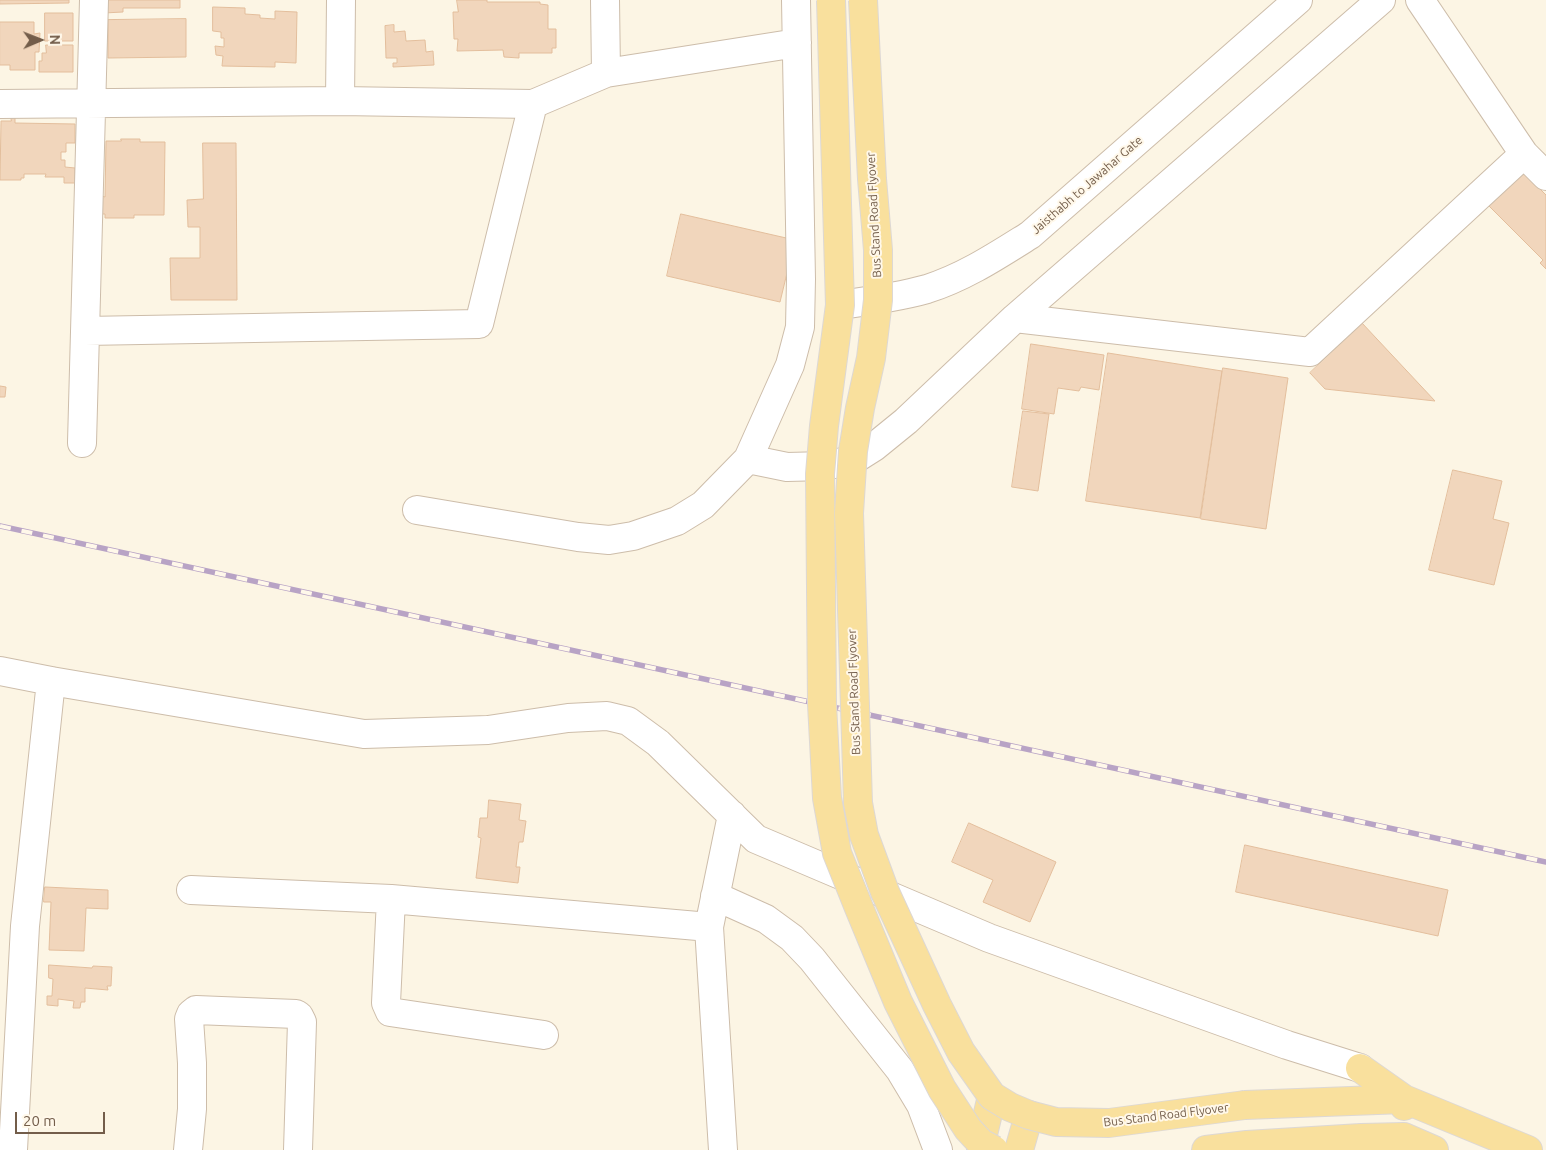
<!DOCTYPE html>
<style>
body{margin:0}
#map{position:relative;width:1546px;height:1150px;overflow:hidden;background:#fcf5e4;font-family:Ubuntu,sans-serif}
canvas{display:block}
.north{position:absolute;left:15px;top:15px;width:50px;height:50px;-webkit-text-stroke:4px #fff8ea;paint-order:stroke;rotate:89deg;font-size:14px;font-weight:700;line-height:20px;text-align:center;color:#735d4a}
.north::after{content:'';display:block;margin:auto;width:18px;height:22px;background:#735d4a;clip-path:polygon(50% 0,100% 100%,50% 72%,0 100%)}
.scale{position:absolute;left:15px;top:1112px;width:90px;height:22px;box-sizing:border-box;border:2px solid #735d4a;border-top:0;padding-left:6px;font-size:15px;line-height:18px;white-space:nowrap;color:#735d4a;-webkit-text-stroke:4px #fff8ea;paint-order:stroke}
</style>
<div id="map">
<canvas width="1546" height="1150"></canvas>
<div class="north">N</div>
<div class="scale">20 m</div>
</div>
<script>
const ctx = document.querySelector('canvas').getContext('2d');
ctx.lineJoin = 'round';
function fill(path, color) {
  ctx.fillStyle = color;
  ctx.fill(path, 'evenodd');
}
function trace(path, color, width, dash) {
  ctx.strokeStyle = color;
  ctx.lineWidth = width;
  ctx.lineCap = dash ? 'butt' : 'round';
  ctx.setLineDash(dash || []);
  ctx.stroke(path);
}
function drawText(font, color, halo, rows, align = 'center') {
  ctx.font = font + ' Ubuntu,sans-serif';
  ctx.lineWidth = 4;
  ctx.setLineDash([]);
  ctx.textBaseline = 'middle';
  ctx.strokeStyle = halo;
  ctx.fillStyle = color;
  for (const [text, x, y, turn = 0] of rows) {
    ctx.save();
    ctx.translate(x, y);
    ctx.rotate((+turn || 0) * Math.PI / 180);
    ctx.textAlign = isNaN(turn) ? turn : align;
    if (halo) ctx.strokeText(text, 0, 0);
    ctx.fillText(text, 0, 0);
    ctx.restore();
  }
}
const building = new Path2D(`
 M 0,0 L 69,0 L 69,3 L 0,4 Z
 M 104,0 L 180,0 L 180,8 L 123,8 L 123,12 L 104,13 Z
 M 457,0 L 487,0 L 487,2 L 540,2 L 540,4 L 548,5 L 548,29 L 556,29 L 556,48 L 552,48 L 552,53 L 519,53 L 519,58 L 504,57 L 503,50 L 457,51 L 458,39 L 454,39 L 453,12 L 458,12 Z
 M 213,7 L 245,8 L 245,14 L 260,15 L 260,18 L 275,19 L 275,11 L 297,12 L 296,63 L 275,62 L 275,67 L 222,66 L 223,56 L 216,55 L 215,46 L 224,47 L 224,38 L 221,38 L 221,32 L 213,31 Z
 M 45,13 L 73,13 L 73,41 L 45,41 Z
 M 186,19 L 186,57 L 108,58 L 108,20 Z
 M 0,22 L 34,22 L 34,34 L 40,33 L 39,52 L 35,52 L 35,70 L 10,70 L 10,65 L 0,65 Z
 M 394,25 L 394,32 L 405,31 L 406,41 L 425,40 L 426,52 L 433,51 L 434,65 L 393,67 L 393,63 L 397,63 L 397,58 L 386,58 L 385,26 Z
 M 46,45 L 73,45 L 73,72 L 39,72 L 39,61 L 42,61 L 42,53 L 46,53 Z
 M 11,117 L 15,117 L 15,123 L 75,124 L 75,143 L 66,143 L 66,152 L 61,152 L 61,160 L 65,160 L 65,167 L 75,168 L 75,183 L 64,183 L 64,177 L 45,177 L 46,174 L 24,174 L 24,178 L 21,178 L 21,180 L 0,180 L 1,121 L 11,121 Z
 M 121,139 L 140,139 L 140,142 L 165,142 L 164,215 L 134,215 L 134,218 L 105,218 L 105,214 L 102,214 L 102,196 L 105,197 L 106,141 L 121,141 Z
 M 203,143 L 236,143 L 237,300 L 171,300 L 170,258 L 200,258 L 200,227 L 188,227 L 187,200 L 203,199 Z
 M 1523,172 L 1546,195 L 1546,269 L 1540,263 L 1543,260 L 1489,206 Z
 M 681,214 L 795,240 L 780,302 L 667,276 Z
 M 1362,323 L 1435,401 L 1325,389 L 1310,373 Z
 M 1031,344 L 1104,355 L 1099,390 L 1081,387 L 1079,391 L 1058,388 L 1054,414 L 1022,409 Z
 M 1108,353 L 1222,371 L 1200,518 L 1086,501 Z
 M 1223,368 L 1288,378 L 1266,529 L 1201,519 Z
 M 0,386 L 6,387 L 5,397 L 0,397 Z
 M 1023,411 L 1049,414 L 1038,491 L 1012,487 Z
 M 1453,470 L 1502,481 L 1493,519 L 1509,523 L 1494,585 L 1429,570 Z
 M 489,800 L 521,804 L 519,820 L 526,821 L 523,842 L 519,842 L 516,867 L 520,867 L 518,883 L 476,878 L 481,838 L 478,837 L 480,818 L 487,818 Z
 M 969,823 L 1056,862 L 1030,922 L 983,902 L 993,880 L 952,862 Z
 M 1245,845 L 1448,890 L 1438,936 L 1236,892 Z
 M 45,887 L 108,890 L 108,909 L 86,908 L 84,951 L 49,950 L 51,902 L 44,902 Z
 M 49,965 L 92,968 L 93,966 L 112,967 L 111,986 L 107,986 L 108,990 L 85,988 L 85,1002 L 81,1002 L 80,1008 L 73,1008 L 74,1001 L 58,999 L 58,1006 L 47,1005 L 47,996 L 52,996 L 53,979 L 49,978 Z`);
fill(building, '#f1d6bc');
trace(building, '#e3be9c', 1);
const minor = new Path2D(`
 M 605,0 L 606,73
 M 1420,0 L 1524,154 L 1546,176
 M 340,101 L 341,0
 M 0,104 L 340,101 L 533,104 L 606,73 L 797,43
 M 840,305 C 869,301 899,297 927,289 C 965,277 998,255 1030,235 L 1298,0
 M 1015,318 L 1310,352 L 1524,154
 M 85,331 L 479,324 L 533,104
 M 82,443 L 94,0
 M 748,459 L 787,467 L 825,466 L 855,459 L 874,447 L 906,421 L 1015,318 L 1381,0
 M 417,510 L 578,537 L 609,540 L 633,536 L 677,521 L 703,505 L 748,459 L 790,365 L 800,327 L 801,279 L 796,0
 M 0,671 L 51,681 L 364,734 L 488,730 L 568,718 L 607,716 L 628,721 L 658,743 L 756,839 L 989,938 L 1287,1045 L 1360,1068
 M 191,890 L 391,899 L 709,927
 M 715,896 L 766,919 L 792,938 L 812,959 L 900,1070 L 921,1105 L 938,1150
 M 391,899 L 386,1003 L 390,1012 L 544,1035
 M 13,1150 L 25,926 L 51,681
 M 188,1150 L 192,1109 L 192,1063 L 189,1019 L 191,1014 L 196,1010 L 296,1014 L 299,1016 L 302,1022 L 298,1150
 M 723,1150 L 709,927 L 732,815`);
const major = new Path2D(`
 M 1360,1068 L 1404,1099 L 1404,1106
 M 1245,1105 L 1404,1099 L 1528,1150
 M 981,1150 L 981,1143 L 992,1096
 M 1019,1150 L 1029,1115
 M 1206,1150 L 1247,1145 L 1361,1138 L 1404,1137 L 1434,1150`);
trace(minor, '#cdbdaa', 30);
trace(major, '#ddd8d4', 30);
trace(minor, '#fff', 28);
trace(major, '#f9e09d', 28);
const rail = new Path2D(`
 M 0,526 L 1546,862`);
trace(rail, '#b8a3c5', 5.5);
trace(rail, '#fff8ea', 4, [11]);
const majorBridge = new Path2D(`
 M 831,0 L 840,305 L 824,426 L 820,474 L 822,704 L 827,798 L 837,853 L 859,908 L 898,1002 L 942,1089 L 968,1129 L 981,1143 L 994,1150
 M 863,0 L 872,179 L 878,250 L 878,300 L 871,358 L 860,408 L 853,451 L 849,513 L 858,803 L 864,835 L 885,892 L 937,1005 L 961,1052 L 992,1096 L 1010,1107 L 1029,1115 L 1056,1122 L 1109,1123 L 1245,1105`);
trace(majorBridge, '#ddd8d4', 30, []);
trace(majorBridge, '#f9e09d', 28);
drawText('12px', '#735d4a', '#fff8ea', [
 ["Jaisthabh to Jawahar Gate",1087,185,-41],
 ["Bus Stand Road Flyover",874,215,-93],
 ["Bus Stand Road Flyover",854,692,-92],
 ["Bus Stand Road Flyover",1166,1115,-7]
]);
</script>
